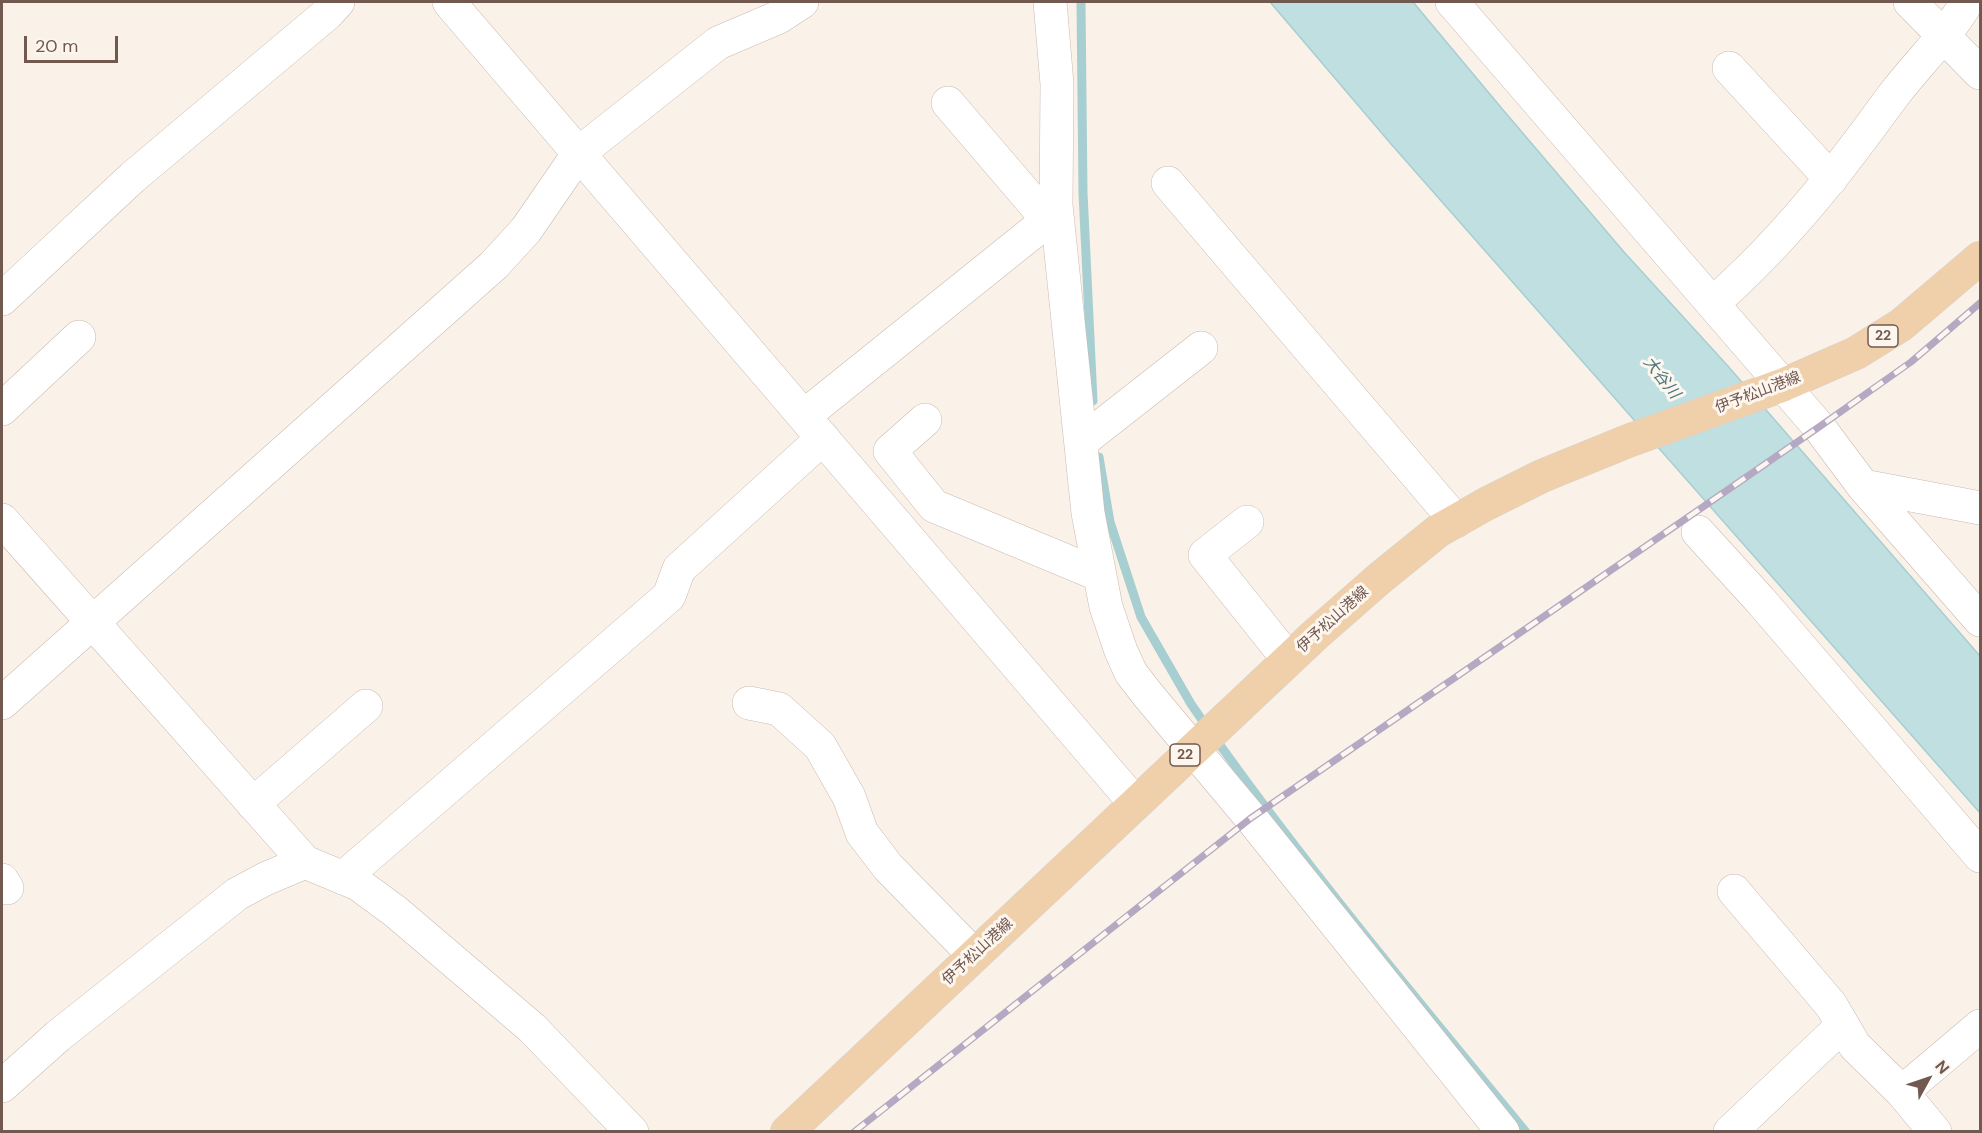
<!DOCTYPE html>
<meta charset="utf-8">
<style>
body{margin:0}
#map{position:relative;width:1982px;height:1133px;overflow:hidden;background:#faf2e9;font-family:"DM Sans",sans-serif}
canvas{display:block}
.frame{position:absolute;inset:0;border:3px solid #715950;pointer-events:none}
.north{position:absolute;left:1898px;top:1049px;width:60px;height:60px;-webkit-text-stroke:4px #fdf6ef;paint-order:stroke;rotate:50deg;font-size:16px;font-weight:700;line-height:24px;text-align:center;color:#715950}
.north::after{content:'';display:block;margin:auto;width:21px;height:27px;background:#715950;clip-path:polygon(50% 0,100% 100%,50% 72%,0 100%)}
.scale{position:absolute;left:24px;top:36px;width:94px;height:27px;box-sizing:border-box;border:3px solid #715950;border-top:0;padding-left:8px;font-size:18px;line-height:21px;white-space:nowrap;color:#715950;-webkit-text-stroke:4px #fdf6ef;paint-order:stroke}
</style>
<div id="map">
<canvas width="1982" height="1133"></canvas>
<div class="frame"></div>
<div class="north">N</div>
<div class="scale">20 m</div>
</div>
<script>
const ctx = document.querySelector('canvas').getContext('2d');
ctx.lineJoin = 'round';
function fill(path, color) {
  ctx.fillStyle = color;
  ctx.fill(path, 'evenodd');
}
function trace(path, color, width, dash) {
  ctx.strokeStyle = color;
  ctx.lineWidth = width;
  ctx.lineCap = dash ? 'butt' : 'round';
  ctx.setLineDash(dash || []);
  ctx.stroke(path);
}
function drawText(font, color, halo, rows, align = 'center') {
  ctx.font = font + ' "DM Sans","Noto Sans JP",sans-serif';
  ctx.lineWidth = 6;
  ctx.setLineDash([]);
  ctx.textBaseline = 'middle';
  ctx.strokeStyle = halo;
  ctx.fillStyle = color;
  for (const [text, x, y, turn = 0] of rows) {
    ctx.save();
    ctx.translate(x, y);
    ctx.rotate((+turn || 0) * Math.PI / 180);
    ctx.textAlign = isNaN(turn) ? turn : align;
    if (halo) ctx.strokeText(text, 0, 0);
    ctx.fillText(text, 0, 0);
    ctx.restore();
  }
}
const water = new Path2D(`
 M 1270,2 L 1413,2 L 1504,111 L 1624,252 L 1727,365 L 1980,656 L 1980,813 L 1391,144 Z`);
fill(water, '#bfdfe1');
trace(water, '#a7ced1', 1.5);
trace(new Path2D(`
 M 1081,2 L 1083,193 L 1093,401
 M 1099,457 L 1110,522 L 1141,617 L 1191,704 L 1207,727
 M 1215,738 C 1312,874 1420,1003 1526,1132`), '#a7ced1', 9);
const minor = new Path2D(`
 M 449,2 L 1135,803
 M 1050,2 L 1057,84 L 1056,205 L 1088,513 L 1106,607 L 1121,651 L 1131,673 L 1148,695 L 1251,818 L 1503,1132
 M 1452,2 L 1819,427 L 1863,486 L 1980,620
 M 1910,2 L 1980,73
 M 1729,68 L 1831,179
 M 948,103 L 1048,220 L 1058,221
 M 1168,183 L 1456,521
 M 2,299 L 133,177 L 328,13 L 338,2
 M 1713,303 C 1766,257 1812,204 1855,147 C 1869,129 1882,110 1896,92 C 1919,62 1948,35 1967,2
 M 2,409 L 79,337
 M 804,416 L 1048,220
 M 925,420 L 890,451 L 934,506 L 1100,575
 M 1081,442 L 1201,348
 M 1863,486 L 1980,508
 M 2,520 L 305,862 L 358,884 L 396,912 L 532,1028 L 632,1132
 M 1247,522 L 1205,555 L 1288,659
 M 1698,532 L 1760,600 L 1980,856
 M 2,703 L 494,265 L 526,230 L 579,153 L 718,43 L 779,17 L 802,2
 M 749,703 L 779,709 L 820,746 L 849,797 L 862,833 L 888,867 L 974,955
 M 253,804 L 366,706
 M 343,878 L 669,596 L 679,569 L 823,438
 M 2,880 L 7,888
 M 1734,891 L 1831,1005 L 1855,1046 L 1902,1092 L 1935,1132
 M 2,1086 L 58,1036 L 237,894 L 265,879 L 305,862
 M 1902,1092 L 1980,1026
 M 1730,1132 L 1842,1026`);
const major = new Path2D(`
 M 787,1132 L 1315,635 L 1380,578 L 1438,531 L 1486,504 L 1542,476 L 1628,441 L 1783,385 L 1856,353 L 1901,325 L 1980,258`);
trace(minor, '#cbb9b0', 34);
trace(major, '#d7d1ce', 34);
trace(minor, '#fff', 33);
trace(major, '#f0d0aa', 33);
const rail = new Path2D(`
 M 854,1132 L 1251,818 L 1819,427 L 1911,362 L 1980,303`);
trace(rail, '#b4a8c2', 7);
trace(rail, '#fdf6ef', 4.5, [14]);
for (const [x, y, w] of [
 [1883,336,30],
 [1185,755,30]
]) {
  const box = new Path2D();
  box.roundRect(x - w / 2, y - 11, w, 22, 4.5);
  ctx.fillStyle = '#fdf6ef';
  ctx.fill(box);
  trace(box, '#715950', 1.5);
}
drawText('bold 14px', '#715950', null, [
 ["22",1883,336],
 ["22",1185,755]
]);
drawText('15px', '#715950', '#fdf6ef', [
 ["伊予松山港線",1758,393,-21],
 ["伊予松山港線",1333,620,-42],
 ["伊予松山港線",978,952,-43]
]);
drawText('italic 16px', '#49777b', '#fdf6ef', [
 ["大谷川",1661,378,52]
]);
</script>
